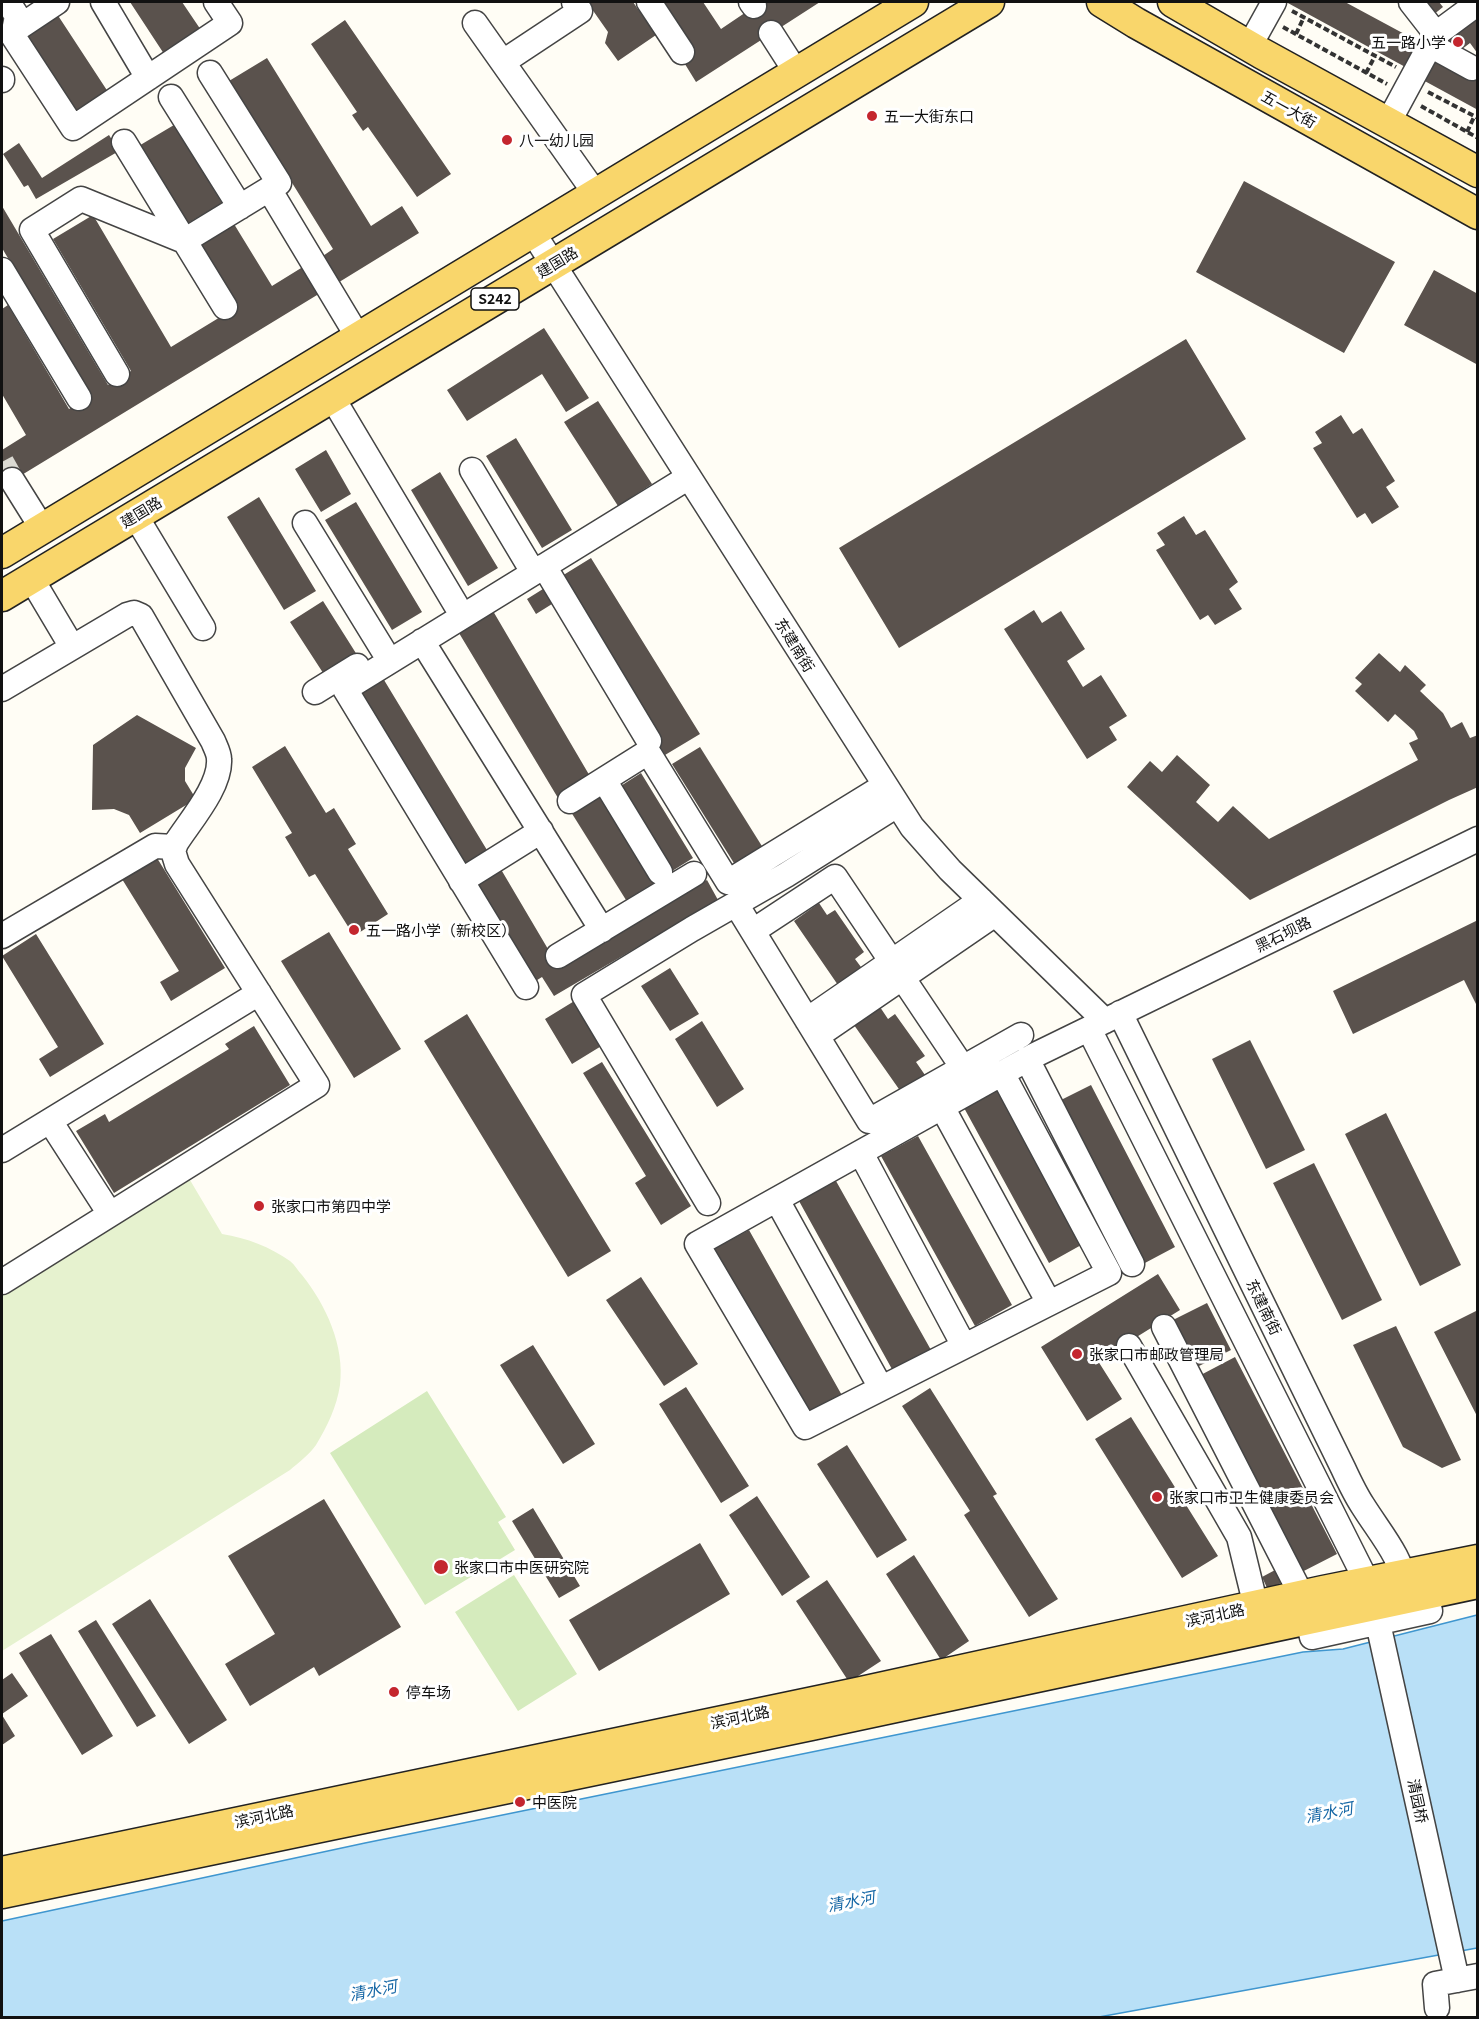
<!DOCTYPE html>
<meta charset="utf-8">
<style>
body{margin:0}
#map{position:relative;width:1479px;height:2019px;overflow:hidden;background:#fffdf5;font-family:Georgia,serif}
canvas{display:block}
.frame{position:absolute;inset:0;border:3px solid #111;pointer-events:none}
</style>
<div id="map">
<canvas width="1479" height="2019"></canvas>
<div class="frame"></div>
</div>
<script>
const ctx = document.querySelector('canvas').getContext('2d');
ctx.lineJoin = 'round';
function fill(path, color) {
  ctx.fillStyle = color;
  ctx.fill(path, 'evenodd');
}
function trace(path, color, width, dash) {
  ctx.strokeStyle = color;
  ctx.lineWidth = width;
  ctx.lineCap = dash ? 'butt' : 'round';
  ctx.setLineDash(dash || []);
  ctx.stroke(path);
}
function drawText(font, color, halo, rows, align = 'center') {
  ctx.font = font + ' Georgia,"Noto Sans SC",serif';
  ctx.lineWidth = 6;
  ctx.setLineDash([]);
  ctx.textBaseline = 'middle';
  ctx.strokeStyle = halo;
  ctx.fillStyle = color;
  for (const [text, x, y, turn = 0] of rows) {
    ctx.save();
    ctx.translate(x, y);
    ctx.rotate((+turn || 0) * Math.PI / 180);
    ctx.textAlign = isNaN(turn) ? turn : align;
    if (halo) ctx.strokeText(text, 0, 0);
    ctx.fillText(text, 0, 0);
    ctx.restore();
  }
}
fill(new Path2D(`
 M 427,1391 L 506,1517 L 498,1522 L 515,1550 L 425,1605 L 330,1453 Z
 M 514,1575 L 577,1674 L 518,1711 L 455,1612 Z`), '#d5ebbd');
fill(new Path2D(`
 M 187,1175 L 222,1234 C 247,1238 270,1247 290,1261 C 295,1265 298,1271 302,1275 C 326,1305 345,1346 340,1385 C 337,1406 327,1427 316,1445 C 310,1454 298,1463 290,1470 L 2,1651 L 2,1293 Z`), '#e6f2cf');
const water = new Path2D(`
 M 1477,1615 L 1477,1948 L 1099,2017 L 2,2018 L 2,1921 L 365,1843 L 1303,1652 L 1343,1649 Z`);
fill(water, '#b9e0f7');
trace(water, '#3f96cf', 1.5);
fill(new Path2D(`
 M 130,2 L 182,2 L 205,36 L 168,60 Z
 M 587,2 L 633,2 L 656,35 L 618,61 L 605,43 L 608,32 Z
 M 653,2 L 703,2 L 721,29 L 761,2 L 820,2 L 696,82 L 680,56 Z
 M 1286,2 L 1345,2 L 1423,44 L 1409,69 Z
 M 1415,2 L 1439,2 L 1443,7 L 1428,19 Z
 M 1478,9 L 1478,54 L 1470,43 L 1453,56 L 1440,38 Z
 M 57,14 L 112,98 L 76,122 L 21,38 Z
 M 345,20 L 451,174 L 417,197 L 368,127 L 363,131 L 352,115 L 357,112 L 311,44 Z
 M 1434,54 L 1478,78 L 1478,110 L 1421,79 Z
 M 267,58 L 371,226 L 402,206 L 419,233 L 336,284 L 320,258 L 333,249 L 229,81 Z
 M 174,125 L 222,203 L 185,225 L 137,147 Z
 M 109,135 L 119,151 L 36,199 L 28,185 L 24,187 L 3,154 L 19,143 L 42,178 Z
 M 1244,181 L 1395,262 L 1344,353 L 1196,272 Z
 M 2,206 L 108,385 L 131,371 L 53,239 L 93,215 L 171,347 L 235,308 L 197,247 L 234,224 L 272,286 L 306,265 L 322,292 L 2,487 L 2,450 L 26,435 L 2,394 L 2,309 L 8,305 L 69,409 L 89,396 L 2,248 Z
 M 1434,270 L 1478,294 L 1478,365 L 1404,325 Z
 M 544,328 L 589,398 L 566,412 L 542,374 L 467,421 L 447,390 Z
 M 1186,339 L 1246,439 L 899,648 L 839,548 Z
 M 598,401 L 652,484 L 618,506 L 564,422 Z
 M 1341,415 L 1353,434 L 1362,428 L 1395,481 L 1386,487 L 1399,507 L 1372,524 L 1365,513 L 1357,518 L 1313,448 L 1322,443 L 1315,432 Z
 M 516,438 L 572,530 L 542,548 L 486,456 Z
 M 326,450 L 351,494 L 321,512 L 295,469 Z
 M 440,472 L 498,568 L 468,586 L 411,490 Z
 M 259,497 L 316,591 L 284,610 L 227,517 Z
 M 356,502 L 422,612 L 392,630 L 325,520 Z
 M 1184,516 L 1196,535 L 1205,530 L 1238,582 L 1229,589 L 1242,609 L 1215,625 L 1208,615 L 1200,620 L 1156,550 L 1165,545 L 1157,533 Z
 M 591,558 L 700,734 L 665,755 L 557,579 Z
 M 551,584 L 560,599 L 536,614 L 527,599 Z
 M 323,601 L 359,658 L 327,679 L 290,622 Z
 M 1034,610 L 1042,623 L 1061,611 L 1085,649 L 1067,661 L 1083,687 L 1101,675 L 1127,716 L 1109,727 L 1117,740 L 1087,759 L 1004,629 Z
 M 493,611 L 591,778 L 558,798 L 459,633 Z
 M 1379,653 L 1400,672 L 1405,665 L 1426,685 L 1420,691 L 1443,713 L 1451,728 L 1462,722 L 1470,738 L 1478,735 L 1478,787 L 1449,800 L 1250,900 L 1127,787 L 1150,761 L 1162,772 L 1177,755 L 1210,785 L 1196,802 L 1218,822 L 1233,806 L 1269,839 L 1418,760 L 1409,743 L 1418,739 L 1414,731 L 1395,714 L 1388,722 L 1355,691 L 1362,684 L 1355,678 Z
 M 381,675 L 490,855 L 466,870 L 356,690 Z
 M 137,715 L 196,748 L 185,768 L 185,781 L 196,799 L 140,833 L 129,815 L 114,809 L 92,810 L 93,745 Z
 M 285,746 L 326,813 L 334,808 L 356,844 L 348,849 L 388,914 L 354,936 L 315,874 L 309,877 L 285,837 L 292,833 L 252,767 Z
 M 700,747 L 765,851 L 737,868 L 672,764 Z
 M 641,773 L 693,858 L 669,873 L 616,789 Z
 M 604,791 L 659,880 L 626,900 L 571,812 Z
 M 157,858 L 225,968 L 171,1001 L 160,982 L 179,971 L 122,879 Z
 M 499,866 L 558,966 L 707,880 L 718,900 L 554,996 L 542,977 L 534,982 L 472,883 Z
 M 819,903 L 827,915 L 835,910 L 864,952 L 855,959 L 864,971 L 840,988 L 794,921 Z
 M 1478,920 L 1478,1008 L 1464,980 L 1353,1034 L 1333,991 Z
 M 329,932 L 401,1049 L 354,1078 L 281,961 Z
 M 36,934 L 104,1044 L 50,1077 L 39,1059 L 58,1047 L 2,956 Z
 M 670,968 L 699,1014 L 670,1031 L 641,986 Z
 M 576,1000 L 603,1045 L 572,1064 L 545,1019 Z
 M 880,1007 L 888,1019 L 895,1014 L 925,1056 L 916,1062 L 925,1075 L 901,1092 L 854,1025 Z
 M 467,1014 L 611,1251 L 568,1277 L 424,1041 Z
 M 702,1021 L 744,1089 L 717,1107 L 675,1039 Z
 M 254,1026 L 290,1085 L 114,1193 L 76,1131 L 105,1114 L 109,1122 L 229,1049 L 225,1044 Z
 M 1250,1040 L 1305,1150 L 1266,1169 L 1212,1059 Z
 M 602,1062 L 691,1206 L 661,1225 L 635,1183 L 646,1176 L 583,1073 Z
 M 1091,1085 L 1175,1247 L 1143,1264 L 1059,1101 Z
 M 997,1088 L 1083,1244 L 1049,1263 L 963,1106 Z
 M 1386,1113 L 1461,1265 L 1420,1286 L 1345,1134 Z
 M 918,1136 L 1012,1305 L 975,1326 L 881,1156 Z
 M 1314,1163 L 1382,1300 L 1342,1320 L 1273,1183 Z
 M 836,1181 L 931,1350 L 893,1371 L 799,1201 Z
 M 749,1230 L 844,1399 L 807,1420 L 712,1250 Z
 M 1158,1274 L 1180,1310 L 1098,1361 L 1122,1399 L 1087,1421 L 1041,1347 Z
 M 641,1277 L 698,1364 L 664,1386 L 606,1300 Z
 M 1207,1303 L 1231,1350 L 1191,1370 L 1167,1323 Z
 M 1478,1310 L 1478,1418 L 1434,1332 Z
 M 1396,1326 L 1461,1460 L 1442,1468 L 1403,1447 L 1353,1345 Z
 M 533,1345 L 595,1444 L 563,1464 L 500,1365 Z
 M 1235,1357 L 1337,1554 L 1296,1575 L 1195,1378 Z
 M 686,1387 L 749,1486 L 721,1503 L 659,1404 Z
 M 930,1388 L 997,1494 L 993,1496 L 1058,1599 L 1029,1617 L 964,1515 L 970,1511 L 902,1406 Z
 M 1131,1417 L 1218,1556 L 1182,1578 L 1095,1439 Z
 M 847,1445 L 907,1540 L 877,1558 L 817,1464 Z
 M 757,1496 L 810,1577 L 782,1596 L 729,1515 Z
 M 324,1499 L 401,1627 L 319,1676 L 314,1667 L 250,1706 L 225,1664 L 275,1634 L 228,1556 Z
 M 533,1508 L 580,1586 L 559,1598 L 512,1521 Z
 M 700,1543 L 730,1594 L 599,1671 L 569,1620 Z
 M 914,1555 L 969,1641 L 941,1660 L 886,1574 Z
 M 1277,1569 L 1283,1582 L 1268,1590 L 1262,1577 Z
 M 827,1580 L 881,1661 L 849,1682 L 796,1601 Z
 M 150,1599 L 227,1720 L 189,1744 L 112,1624 Z
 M 96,1620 L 156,1716 L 137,1727 L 78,1631 Z
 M 51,1634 L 113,1736 L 82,1755 L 19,1653 Z
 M 12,1673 L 28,1696 L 2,1714 L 2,1680 Z
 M 2,1715 L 15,1736 L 2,1745 Z`), '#5a524d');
trace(new Path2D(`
 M 2,462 L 12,480`), '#dbdad3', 24, [24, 12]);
const minor = new Path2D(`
 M 8,2 L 17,16 L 13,36 L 73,128 L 230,23 L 216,2
 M 103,2 L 148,78
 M 649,2 L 682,52
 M 751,2 L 754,6
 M 1411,2 L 1436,34
 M 475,23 L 595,193
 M 15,30 L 57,2
 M 771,33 L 796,72
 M 1430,45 L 1472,68
 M 1249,47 L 1274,2
 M 503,62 L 580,11 L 574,2
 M 2,79 L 2,80
 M 171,97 L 240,207
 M 1388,123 L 1436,34 L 1478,3
 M 124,142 L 225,307
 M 269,189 L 358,337
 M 532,231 L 912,827 L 950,870 L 1105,1021
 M 2,270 L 79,398
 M 117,374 L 32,230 L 81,199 L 184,241 L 279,183 L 210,73
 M 332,397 L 456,605
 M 472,470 L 527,562
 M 12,480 L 42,528
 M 135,515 L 203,628
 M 305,523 L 383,650
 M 544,566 L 649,741
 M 31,578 L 72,647
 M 422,641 L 602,930
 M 2,689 L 127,615 L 134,613 L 141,616 L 213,741 C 215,746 219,753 219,759 C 221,786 190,821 176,843 L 173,851 L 177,864 L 317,1085 L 2,1282
 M 315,692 L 357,666
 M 604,780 L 660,872
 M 570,801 L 648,752 L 728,882 L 884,786
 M 461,881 L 541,831
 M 736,904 L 869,1121 L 1021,1035
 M 753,931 L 835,877 L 963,1068
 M 2,936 L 155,846 L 174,847
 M 558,956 L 694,874
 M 526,987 L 345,689 L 689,477
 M 1120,1013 L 1343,1468 C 1349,1481 1355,1494 1363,1506 C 1382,1536 1401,1556 1408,1592
 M 807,1020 L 981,900
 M 1089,1029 L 1367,1582 L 1371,1599
 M 817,1036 L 995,914
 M 1027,1059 L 1132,1264
 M 1002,1073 L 1109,1273 L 805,1427 L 697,1244 C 809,1181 922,1118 1035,1055 L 1478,839
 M 942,1107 L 1049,1303
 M 50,1121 L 110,1214
 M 2,1150 L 259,993
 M 861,1153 L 964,1346
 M 777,1200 L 881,1388
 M 708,1203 L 584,995 L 692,929 L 786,875 L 897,805
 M 1164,1327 L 1302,1596 L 1312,1637 L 1430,1611 L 1426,1594
 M 1129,1346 L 1239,1537 L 1260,1623
 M 1378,1623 L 1457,1980
 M 1437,2008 L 1435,1984 L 1478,1976`);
const major = new Path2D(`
 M 1102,2 L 1136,23 L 1478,214
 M 1173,2 L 1261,53 L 1478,172
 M 2,553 L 913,2
 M 2,596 L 989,2
 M 2,1872 L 857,1693 L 1323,1591 L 1478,1560
 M 2,1893 L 811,1725 L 1478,1583`);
trace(minor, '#444', 27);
trace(major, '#222', 33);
trace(new Path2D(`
 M 1292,11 L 1396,67
 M 1283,27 L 1387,84
 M 1296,34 L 1304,17
 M 1366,73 L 1375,56
 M 1428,92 L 1478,118
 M 1421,106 L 1478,138
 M 1467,132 L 1474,117`), '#333', 4, [6, 3]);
trace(minor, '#fff', 24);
trace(major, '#f9d66b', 30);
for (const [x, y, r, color] of [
 [1458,42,6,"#c4262e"],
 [872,116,6,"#c4262e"],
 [507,140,6,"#c4262e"],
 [354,930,6,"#c4262e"],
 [259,1206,6,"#c4262e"],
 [1077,1354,6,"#c4262e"],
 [1157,1497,6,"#c4262e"],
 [441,1567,8,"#c4262e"],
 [394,1692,6,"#c4262e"],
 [520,1802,6,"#c4262e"]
]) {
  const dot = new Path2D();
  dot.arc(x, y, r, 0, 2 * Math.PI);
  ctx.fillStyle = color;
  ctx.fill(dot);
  trace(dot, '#fff', 2);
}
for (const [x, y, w] of [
 [495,299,48]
]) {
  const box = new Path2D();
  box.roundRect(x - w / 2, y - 11, w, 22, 4.5);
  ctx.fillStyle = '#fff';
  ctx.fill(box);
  trace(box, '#111', 1.5);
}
drawText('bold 14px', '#111', null, [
 ["S242",495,299]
]);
drawText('15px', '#111', '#fff', [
 ["五一路小学",1446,42,"right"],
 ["五一大街东口",884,116],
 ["八一幼儿园",519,140],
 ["五一路小学（新校区）",366,930],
 ["张家口市第四中学",271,1206],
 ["张家口市邮政管理局",1089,1354],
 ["张家口市卫生健康委员会",1169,1497],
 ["张家口市中医研究院",454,1567],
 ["停车场",406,1692],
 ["中医院",532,1802]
], 'left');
drawText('15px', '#111', '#fff', [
 ["五一大街",1289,109,29],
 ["建国路",557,262,-31],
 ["建国路",141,512,-31],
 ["东建南街",795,645,58],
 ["黑石坝路",1283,934,-26],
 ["东建南街",1264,1307,64],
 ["滨河北路",1215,1615,-12],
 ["滨河北路",740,1717,-12],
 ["清园桥",1418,1801,78],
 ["滨河北路",264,1816,-12]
]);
drawText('italic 16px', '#1768a6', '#fff', [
 ["清水河",1329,1812,-11],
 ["清水河",851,1901,-11],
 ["清水河",373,1990,-11]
]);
</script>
